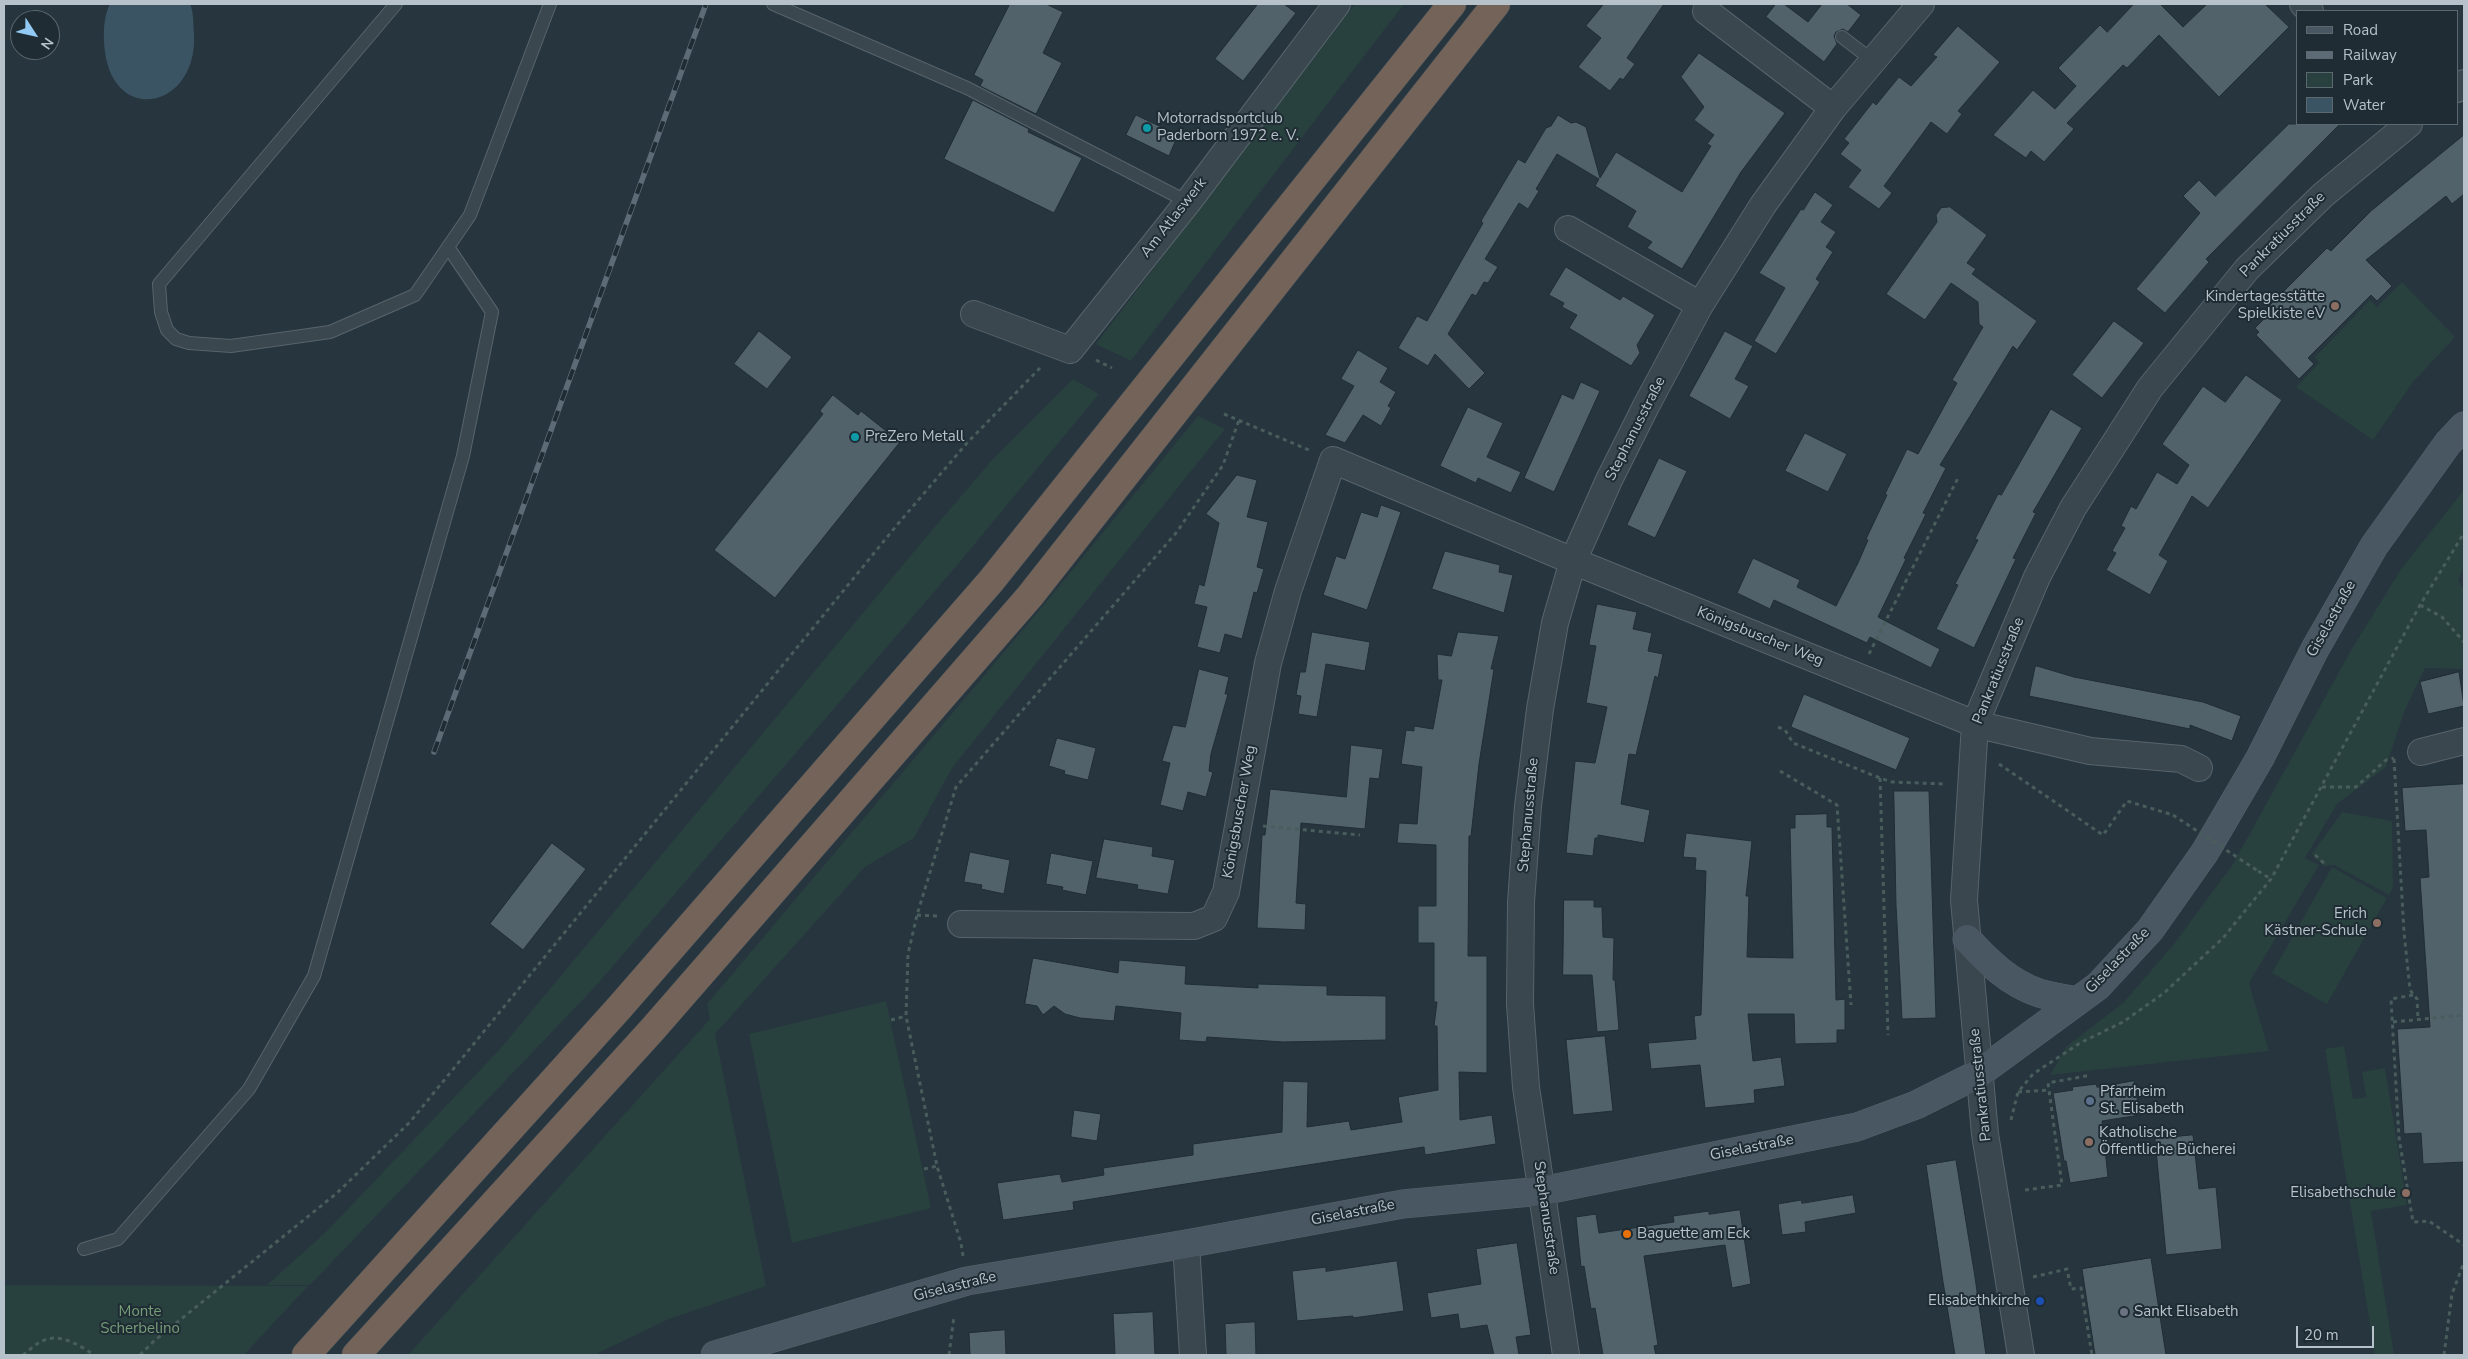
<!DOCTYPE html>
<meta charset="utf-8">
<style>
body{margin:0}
#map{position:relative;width:2468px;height:1359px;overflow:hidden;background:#26353e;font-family:"Nunito Sans",sans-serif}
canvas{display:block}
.frame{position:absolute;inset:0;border:5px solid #b6c1c9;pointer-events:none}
.legend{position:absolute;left:2296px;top:10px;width:162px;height:115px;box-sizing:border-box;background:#1f2c34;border:1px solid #5b6870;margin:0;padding:6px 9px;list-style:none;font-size:15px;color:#b6c1c9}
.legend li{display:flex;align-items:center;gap:10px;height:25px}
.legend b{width:25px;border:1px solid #5b6870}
.north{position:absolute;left:10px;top:10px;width:50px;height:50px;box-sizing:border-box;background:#1f2c34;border:1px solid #5b6870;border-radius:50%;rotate:125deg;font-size:14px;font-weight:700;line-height:20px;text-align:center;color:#b6c1c9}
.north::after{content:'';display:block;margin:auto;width:18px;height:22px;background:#92caf3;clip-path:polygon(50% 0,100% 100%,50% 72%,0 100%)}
.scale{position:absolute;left:2296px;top:1326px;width:78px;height:22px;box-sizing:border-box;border:2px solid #b6c1c9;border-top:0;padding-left:6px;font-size:15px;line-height:18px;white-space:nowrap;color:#b6c1c9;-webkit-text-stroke:4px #1f2c34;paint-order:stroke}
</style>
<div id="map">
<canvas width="2468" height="1359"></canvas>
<div class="frame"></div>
<ul class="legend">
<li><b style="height:6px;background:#485761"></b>Road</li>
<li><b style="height:6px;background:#5c6b75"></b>Railway</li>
<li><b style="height:14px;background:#29413e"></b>Park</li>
<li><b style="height:14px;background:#3b5464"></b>Water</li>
</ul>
<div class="north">N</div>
<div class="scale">20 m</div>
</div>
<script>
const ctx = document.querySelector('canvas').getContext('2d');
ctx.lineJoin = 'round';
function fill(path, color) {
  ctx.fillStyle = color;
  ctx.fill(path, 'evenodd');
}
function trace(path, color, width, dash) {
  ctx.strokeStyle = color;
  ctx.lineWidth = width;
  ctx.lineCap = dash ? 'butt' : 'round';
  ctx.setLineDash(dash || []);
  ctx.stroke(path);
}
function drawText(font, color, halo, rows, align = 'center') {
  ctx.font = font + ' "Nunito Sans",sans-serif';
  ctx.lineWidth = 4;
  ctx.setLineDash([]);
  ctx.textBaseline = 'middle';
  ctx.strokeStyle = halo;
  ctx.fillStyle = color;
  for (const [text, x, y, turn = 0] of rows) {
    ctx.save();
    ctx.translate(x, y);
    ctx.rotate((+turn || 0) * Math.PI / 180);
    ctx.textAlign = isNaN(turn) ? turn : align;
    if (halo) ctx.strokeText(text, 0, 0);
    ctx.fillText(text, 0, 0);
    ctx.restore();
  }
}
fill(new Path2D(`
 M 1355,4 L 1404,4 L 1131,361 L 1096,344 Z
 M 2402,282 L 2455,337 L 2413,382 L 2373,440 L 2296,387 L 2319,363 L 2315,357 L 2370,300 L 2377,307 Z
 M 1073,379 L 1099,394 L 959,563 L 595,987 L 310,1285 L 267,1285 L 328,1230 L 500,1049 L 921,543 L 992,460 Z
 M 1198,416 L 1225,429 L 952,768 L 914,838 L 865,867 L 715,1034 L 766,1286 L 669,1319 L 594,1355 L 408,1355 L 710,1019 L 707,1004 L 1042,607 Z
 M 2464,490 L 2464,566 L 2458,581 L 2464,590 L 2464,669 L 2425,668 L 2404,712 L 2386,767 L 2337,804 L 2305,858 L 2319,865 L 2249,983 L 2269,1051 L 2050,1075 L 2067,1046 L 2123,1003 L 2174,944 L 2233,864 L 2350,652 L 2401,569 Z
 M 2342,812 L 2392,821 L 2393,887 L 2389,895 L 2334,865 L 2324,866 L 2312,854 Z
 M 2332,867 L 2387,898 L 2327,1004 L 2272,973 Z
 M 886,1001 L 931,1208 L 792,1243 L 749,1034 Z
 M 2344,1046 L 2353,1099 L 2366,1097 L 2362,1072 L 2385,1068 L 2407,1205 L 2371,1211 L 2394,1355 L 2375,1355 L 2325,1049 Z
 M 4,1285 L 308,1286 L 244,1355 L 4,1355 Z`), '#29413e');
fill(new Path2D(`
 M 110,4 L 190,4 C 194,13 193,24 194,34 C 198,108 115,126 105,52 C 103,37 103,17 110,4 Z`), '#3b5464');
const building = new Path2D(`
 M 1010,4 L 1046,4 L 1063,12 L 1043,53 L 1062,63 L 1036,114 L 980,86 L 983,80 L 974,75 Z
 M 1258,4 L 1284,4 L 1296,13 L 1243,81 L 1215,59 Z
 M 1604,4 L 1664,4 L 1627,58 L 1635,64 L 1623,80 L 1620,78 L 1610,91 L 1578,67 L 1601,38 L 1586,26 Z
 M 1776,4 L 1784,4 L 1808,22 L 1822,4 L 1847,4 L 1861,15 L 1848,32 L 1843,29 L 1836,32 L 1834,36 L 1837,44 L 1824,62 L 1766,17 Z
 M 2134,4 L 2160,4 L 2183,27 L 2207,4 L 2265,4 L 2289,27 L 2219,97 L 2159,35 L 2127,68 L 2123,65 L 2067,123 L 2074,129 L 2044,162 L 2031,151 L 2026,158 L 1993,135 L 2033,90 L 2055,109 L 2076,86 L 2058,68 L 2100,25 L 2107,32 Z
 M 1958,26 L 2000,62 L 1958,111 L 1962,114 L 1947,134 L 1931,122 L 1884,186 L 1892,193 L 1879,209 L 1848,187 L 1861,170 L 1840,154 L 1849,143 L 1844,139 L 1873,102 L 1876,105 L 1899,77 L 1911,86 L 1937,57 L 1933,55 Z
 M 1699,53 L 1785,113 L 1741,172 L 1682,269 L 1647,248 L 1652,242 L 1627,227 L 1636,211 L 1595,186 L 1599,179 L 1557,154 L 1536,189 L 1539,191 L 1528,209 L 1519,203 L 1485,259 L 1498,267 L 1488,283 L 1484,282 L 1476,296 L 1472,294 L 1448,334 L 1485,373 L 1469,389 L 1435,354 L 1428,366 L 1398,348 L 1417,316 L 1427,321 L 1483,223 L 1481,221 L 1518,159 L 1525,163 L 1546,128 L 1551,126 L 1558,115 L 1571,123 L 1576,122 L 1586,127 L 1600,178 L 1616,152 L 1682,192 L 1711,146 L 1707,144 L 1714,135 L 1694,120 L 1704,107 L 1681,77 Z
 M 973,100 L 1029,129 L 1028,132 L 1082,158 L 1054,213 L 944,159 Z
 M 1136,115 L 1178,135 L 1169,156 L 1126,135 Z
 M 2289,124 L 2340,124 L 2206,259 L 2209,262 L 2165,313 L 2136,289 L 2200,213 L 2183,196 L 2199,180 L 2215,196 Z
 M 2464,135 L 2464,194 L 2452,204 L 2446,196 L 2366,260 L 2392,286 L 2377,301 L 2371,295 L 2308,358 L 2314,364 L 2299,379 L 2256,335 L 2259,332 L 2255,328 L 2264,319 L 2260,315 L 2327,248 L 2331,251 L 2371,211 Z
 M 1815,192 L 1833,205 L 1821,222 L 1836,232 L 1826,247 L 1833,252 L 1816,279 L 1820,282 L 1776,354 L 1754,341 L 1785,288 L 1759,273 L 1801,209 L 1803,210 Z
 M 1950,207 L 1987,235 L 1967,263 L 1976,269 L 1972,274 L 2037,321 L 2017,350 L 2013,346 L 1940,465 L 1946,468 L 1923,513 L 1926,514 L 1904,558 L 1906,559 L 1878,617 L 1940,649 L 1931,668 L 1870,637 L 1867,643 L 1774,600 L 1770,609 L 1737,593 L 1753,558 L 1800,580 L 1797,587 L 1836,606 L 1858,563 L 1868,540 L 1866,539 L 1887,495 L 1885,494 L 1907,449 L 1918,454 L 1957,383 L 1952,380 L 1983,327 L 1979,324 L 1978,302 L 1951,283 L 1925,320 L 1886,294 L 1937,222 L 1936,215 L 1941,208 Z
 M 1566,267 L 1620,300 L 1623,296 L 1655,315 L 1637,345 L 1640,353 L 1631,366 L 1569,328 L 1577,315 L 1562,307 L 1564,303 L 1549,295 Z
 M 2114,321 L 2144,343 L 2102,398 L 2072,375 Z
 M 759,331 L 792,357 L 767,389 L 734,364 Z
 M 1725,331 L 1753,346 L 1735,379 L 1749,386 L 1730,419 L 1689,396 Z
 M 1358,350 L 1388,368 L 1380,382 L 1396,392 L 1388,406 L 1391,408 L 1381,426 L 1363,415 L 1345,443 L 1325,435 L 1354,386 L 1341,379 Z
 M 2246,375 L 2282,400 L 2208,508 L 2192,496 L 2159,555 L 2168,561 L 2150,595 L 2106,570 L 2116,553 L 2112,551 L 2125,528 L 2121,526 L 2131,506 L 2136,509 L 2157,472 L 2177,484 L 2189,465 L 2162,444 L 2203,386 L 2225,402 Z
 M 1581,382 L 1600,391 L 1554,492 L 1524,478 L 1562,394 L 1573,399 Z
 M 833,395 L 858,415 L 861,411 L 900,442 L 775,598 L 714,550 L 823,414 L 820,411 Z
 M 1468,407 L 1503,423 L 1487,457 L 1521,472 L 1511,493 L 1478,478 L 1476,483 L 1440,466 Z
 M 2051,409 L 2082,428 L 2033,512 L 2036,513 L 2013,558 L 2016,559 L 1974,648 L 1936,629 L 1958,585 L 1955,584 L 1978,540 L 1975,539 L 1998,494 L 2001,495 Z
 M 1805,433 L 1847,454 L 1828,492 L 1785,471 Z
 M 1659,458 L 1687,471 L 1655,538 L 1627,525 Z
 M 1237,475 L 1257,480 L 1247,517 L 1268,522 L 1257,567 L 1264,569 L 1257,593 L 1254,592 L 1242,639 L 1225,634 L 1220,653 L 1197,647 L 1207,607 L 1194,604 L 1199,584 L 1204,586 L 1219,523 L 1206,514 Z
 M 1381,505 L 1401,512 L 1367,610 L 1323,595 L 1336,556 L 1345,559 L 1361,512 L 1377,517 Z
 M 1445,551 L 1500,565 L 1499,572 L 1513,575 L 1504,613 L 1432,589 Z
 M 1597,604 L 1637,612 L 1633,629 L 1652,633 L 1648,651 L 1663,654 L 1658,678 L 1655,676 L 1636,755 L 1629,754 L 1621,804 L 1650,810 L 1644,843 L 1598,835 L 1598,838 L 1595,838 L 1593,856 L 1566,853 L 1575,761 L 1595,763 L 1607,707 L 1586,703 L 1596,646 L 1589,645 Z
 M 1312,632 L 1370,642 L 1365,671 L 1326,664 L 1317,717 L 1298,714 L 1301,696 L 1296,695 L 1300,672 L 1305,672 Z
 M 1458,632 L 1499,636 L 1491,669 L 1494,669 L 1479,764 L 1471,836 L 1469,836 L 1468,956 L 1487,956 L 1487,1073 L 1459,1072 L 1460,1120 L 1492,1115 L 1496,1144 L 1425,1155 L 1424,1147 L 1179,1185 L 1073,1202 L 1074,1210 L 1003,1220 L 997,1183 L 1060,1174 L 1062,1182 L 1104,1175 L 1103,1168 L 1193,1155 L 1193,1144 L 1282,1132 L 1283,1081 L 1308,1082 L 1307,1127 L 1349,1121 L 1351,1130 L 1402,1122 L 1398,1097 L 1438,1090 L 1437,1026 L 1434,1026 L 1437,1002 L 1434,1002 L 1434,943 L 1418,943 L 1418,906 L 1436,906 L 1436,845 L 1397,843 L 1399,823 L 1417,824 L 1422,767 L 1401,764 L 1406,730 L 1414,731 L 1414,726 L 1433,729 L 1442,680 L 1438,680 L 1437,654 L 1451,656 Z
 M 2037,666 L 2074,677 L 2203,702 L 2241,716 L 2232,741 L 2190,725 L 2190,729 L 2029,696 L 2035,667 Z
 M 1199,669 L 1229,677 L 1225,694 L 1228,694 L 1211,754 L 1209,771 L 1213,772 L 1206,797 L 1188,792 L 1183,811 L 1160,805 L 1170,763 L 1162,761 L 1173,725 L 1185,727 Z
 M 2459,672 L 2464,706 L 2428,714 L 2420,682 Z
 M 1804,694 L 1910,738 L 1896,770 L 1791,727 Z
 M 1057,738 L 1096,748 L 1088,780 L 1064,774 L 1065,771 L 1049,766 Z
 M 1351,745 L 1383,749 L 1379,779 L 1370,778 L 1365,829 L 1301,823 L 1296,903 L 1306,904 L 1305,930 L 1257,928 L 1262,835 L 1265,835 L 1270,789 L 1346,797 Z
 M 2464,784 L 2464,1162 L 2423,1164 L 2421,1133 L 2404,1134 L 2397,1029 L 2430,1027 L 2420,878 L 2429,877 L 2426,830 L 2405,831 L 2402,788 Z
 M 1894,791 L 1929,791 L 1936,1018 L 1902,1019 L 1896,905 Z
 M 1827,814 L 1827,827 L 1832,827 L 1836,1000 L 1845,999 L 1845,1030 L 1837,1030 L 1837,1043 L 1795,1044 L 1794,1014 L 1748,1014 L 1753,1061 L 1781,1057 L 1785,1086 L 1754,1090 L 1755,1103 L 1705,1108 L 1700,1065 L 1651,1069 L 1648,1043 L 1696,1039 L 1694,1016 L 1701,1015 L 1706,871 L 1695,870 L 1696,858 L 1683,857 L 1686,833 L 1752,841 L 1746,896 L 1749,896 L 1747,957 L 1793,958 L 1790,828 L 1795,828 L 1795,815 Z
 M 1104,839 L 1153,847 L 1152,856 L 1175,860 L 1168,894 L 1137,889 L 1138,885 L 1096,878 Z
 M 552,843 L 586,869 L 523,950 L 490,924 Z
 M 970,852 L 1010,860 L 1004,894 L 981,889 L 982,885 L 964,882 Z
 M 1051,853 L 1093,861 L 1086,895 L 1062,890 L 1063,887 L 1046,884 Z
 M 1564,900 L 1594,900 L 1594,907 L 1602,907 L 1603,937 L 1614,938 L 1613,980 L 1615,980 L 1619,1030 L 1597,1032 L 1592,975 L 1563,975 Z
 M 1033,958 L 1118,973 L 1119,960 L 1186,966 L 1185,984 L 1258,988 L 1258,984 L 1327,986 L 1327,995 L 1386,996 L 1386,1040 L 1283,1042 L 1207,1037 L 1206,1042 L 1179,1040 L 1181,1013 L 1116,1006 L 1114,1021 L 1080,1018 L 1065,1014 L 1054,1006 L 1043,1015 L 1037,1006 L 1025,1004 Z
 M 1605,1036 L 1613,1111 L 1573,1115 L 1566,1040 Z
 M 2134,1081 L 2140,1115 L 2102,1121 L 2108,1177 L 2070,1183 L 2066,1161 L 2064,1161 L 2053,1093 L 2073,1090 L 2072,1087 L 2096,1084 L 2097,1087 Z
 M 1074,1110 L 1101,1114 L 1097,1141 L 1071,1137 Z
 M 2193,1135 L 2199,1189 L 2216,1187 L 2222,1249 L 2166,1255 L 2155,1139 Z
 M 1956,1160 L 1975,1277 L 1986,1355 L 1955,1355 L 1943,1282 L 1926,1165 Z
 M 1853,1195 L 1856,1213 L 1805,1222 L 1806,1232 L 1782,1235 L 1778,1204 L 1801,1200 L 1802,1203 Z
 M 1740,1210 L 1751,1284 L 1732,1288 L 1725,1245 L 1644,1256 L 1658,1345 L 1654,1346 L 1656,1355 L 1603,1355 L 1595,1308 L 1591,1309 L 1584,1266 L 1581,1267 L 1576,1217 L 1596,1214 L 1599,1233 L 1674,1222 L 1673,1216 L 1709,1211 L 1709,1214 Z
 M 1517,1243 L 1531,1335 L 1516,1337 L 1519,1355 L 1494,1355 L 1487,1325 L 1460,1329 L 1458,1314 L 1431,1318 L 1427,1293 L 1481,1284 L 1476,1249 Z
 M 2151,1258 L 2166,1355 L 2095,1355 L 2082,1269 Z
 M 1397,1261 L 1404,1311 L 1353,1318 L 1353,1316 L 1297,1321 L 1292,1271 L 1326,1267 L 1326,1271 Z
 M 1153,1312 L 1155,1355 L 1115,1355 L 1113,1314 Z
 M 1255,1322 L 1256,1355 L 1226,1355 L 1225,1324 Z
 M 1005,1330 L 1006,1355 L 970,1355 L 969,1333 Z`);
fill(building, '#51626b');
trace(building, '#212e36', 1);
const lane = new Path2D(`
 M 396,4 L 159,284 L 161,312 L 167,330 L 176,339 L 189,343 L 231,346 L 330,332 L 415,295 L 470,215 L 550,4
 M 773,4 L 967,88 L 1188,202
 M 1842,37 L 1872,60
 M 84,1249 L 118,1239 L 249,1089 L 314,976 L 463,456 L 492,312 L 448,247`);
const street = new Path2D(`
 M 2303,4 L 2310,11
 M 1706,11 L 1833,108
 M 2457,89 L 2464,83
 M 1568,229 L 1700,305
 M 974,314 L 1070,350 L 1188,202 L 1337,4
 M 2421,752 L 2464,741
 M 961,924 L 1194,926 L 1214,918 L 1226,892 L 1268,663 L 1288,591 L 1333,460 L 1573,561 L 1975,724 L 2090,751 L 2181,759 L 2199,768
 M 1186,1244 L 1193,1355
 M 1566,1355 L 1526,1087 L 1520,1004 L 1521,902 L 1528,806 L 1540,709 L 1555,623 L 1573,561 L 1609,480 L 1646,406 L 1700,305 L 1763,205 L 1833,108 L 1921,4
 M 2021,1355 L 1985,1134 L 1964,900 L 1975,724 L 2037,577 L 2073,508 L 2150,388 L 2247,269 L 2323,195 L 2409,124`);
const secondary = new Path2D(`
 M 1967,939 C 1987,961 2009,983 2039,993 C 2051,997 2065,998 2077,1001
 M 715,1355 L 967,1281 L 1186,1244 L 1403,1204 L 1542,1191 L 1857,1127 L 1916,1105 L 1978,1074 L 2098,986 L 2150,930 L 2205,852 L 2260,758 L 2315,649 L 2374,546 L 2448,443 L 2464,426`);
const highway = new Path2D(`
 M 306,1355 L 619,1008 L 991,581 L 1452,4
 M 356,1355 L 652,1030 L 1030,596 L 1496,4`);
trace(lane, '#58646c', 14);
trace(street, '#58646c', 28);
trace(secondary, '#58646c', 29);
trace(highway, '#455159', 29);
trace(new Path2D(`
 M 1096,360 L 1112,368
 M 1224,414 L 1309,450
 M 2420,605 L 2442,617 L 2464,642
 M 1869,654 L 1959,476
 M 1778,727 L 1785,730 L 1793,743 L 1880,778 L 1892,782 L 1946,784
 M 2394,759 L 2404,932 L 2410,990 L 2417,999 L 2418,1019
 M 1999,764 L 2103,835 L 2127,801 L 2173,815
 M 1780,771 L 1837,805 L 1851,1005
 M 1880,778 L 1888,1035
 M 2322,787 L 2356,787 L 2386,760 L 2394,758
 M 1263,826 L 1360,835
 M 2315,855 L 2325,864
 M 2258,871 L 2271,879
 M 917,915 L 937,916
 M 2413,995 L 2391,999 L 2399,1138 L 2413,1222 L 2429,1221 L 2464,1245
 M 891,1020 L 906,1016
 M 2393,1022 L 2464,1015
 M 2018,1092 L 2049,1090
 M 2011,1120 L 2018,1092 L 2033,1074 L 2080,1043 L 2123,1022 L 2164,993 L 2223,938 L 2271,879 L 2420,605 L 2464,533
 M 924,1169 L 937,1166
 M 2025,1190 L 2062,1185 L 2048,1083 L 2091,1075
 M 963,1256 L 961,1243 L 937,1166 L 906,1016 L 908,954 L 917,915 L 956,787 L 1176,533 L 1223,465 L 1239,420
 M 2033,1277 L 2067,1269 L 2071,1289 L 2081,1288 L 2092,1355
 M 23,1355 C 29,1351 35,1344 42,1341 C 59,1332 81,1346 94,1355
 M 140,1355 L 154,1341 L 337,1193 L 410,1122 L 897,525 L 967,443 L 1041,367
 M 949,1355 L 954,1316
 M 2444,1355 L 2452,1294 L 2464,1262`), '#485d5c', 3, [4, 4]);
trace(lane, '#3a474e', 12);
trace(street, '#3a474e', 26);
trace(secondary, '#485761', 28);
trace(highway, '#746358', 28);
const rail = new Path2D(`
 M 434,752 L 706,4`);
trace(rail, '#5c6b75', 5.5);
trace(rail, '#1f2c34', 4, [11]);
trace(new Path2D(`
 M 2173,815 L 2258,871`), '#485d5c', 3, [4, 4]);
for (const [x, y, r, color] of [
 [1147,128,5,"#0f9aa8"],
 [2335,306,5,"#8d6e63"],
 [855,437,5,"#0f9aa8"],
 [2377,923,5,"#8d6e63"],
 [2090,1101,5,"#5c6f8a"],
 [2089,1142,5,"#8d6e63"],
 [2406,1193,5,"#8d6e63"],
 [1627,1234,5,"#e8710a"],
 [2040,1301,5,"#1a4fb4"],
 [2124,1312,5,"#6b7280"]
]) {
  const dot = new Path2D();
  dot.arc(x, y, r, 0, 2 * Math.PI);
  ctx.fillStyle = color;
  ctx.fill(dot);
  trace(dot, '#1f2c34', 2);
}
drawText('15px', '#b6c1c9', '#1f2c34', [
 ["Motorradsportclub",1157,119],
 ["Paderborn 1972 e. V.",1157,136],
 ["Kindertagesstätte",2325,297,"right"],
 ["Spielkiste eV",2325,314,"right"],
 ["PreZero Metall",865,437],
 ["Erich",2367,914,"right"],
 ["Kästner-Schule",2367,931,"right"],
 ["Pfarrheim",2100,1092],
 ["St. Elisabeth",2100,1109],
 ["Katholische",2099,1133],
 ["Öffentliche Bücherei",2099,1150],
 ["Elisabethschule",2396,1193,"right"],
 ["Baguette am Eck",1637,1234],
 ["Elisabethkirche",2030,1301,"right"],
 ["Sankt Elisabeth",2134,1312]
], 'left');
drawText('15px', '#b6c1c9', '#1f2c34', [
 ["Am Atlaswerk",1174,218,-52],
 ["Pankratiusstraße",2283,235,-45],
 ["Stephanusstraße",1636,429,-63],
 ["Giselastraße",2332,619,-61],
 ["Königsbuscher Weg",1760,637,22],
 ["Pankratiusstraße",1999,671,-68],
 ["Königsbuscher Weg",1240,812,-80],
 ["Stephanusstraße",1529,815,-85],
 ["Giselastraße",2118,961,-46],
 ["Pankratiusstraße",1981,1085,-96],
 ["Giselastraße",1752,1148,-11],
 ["Giselastraße",1353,1213,-11],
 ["Stephanusstraße",1546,1218,82],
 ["Giselastraße",955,1287,-14]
]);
drawText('15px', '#769e77', '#1f2c34', [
 ["Monte",140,1312],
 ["Scherbelino",140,1329]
]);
</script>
